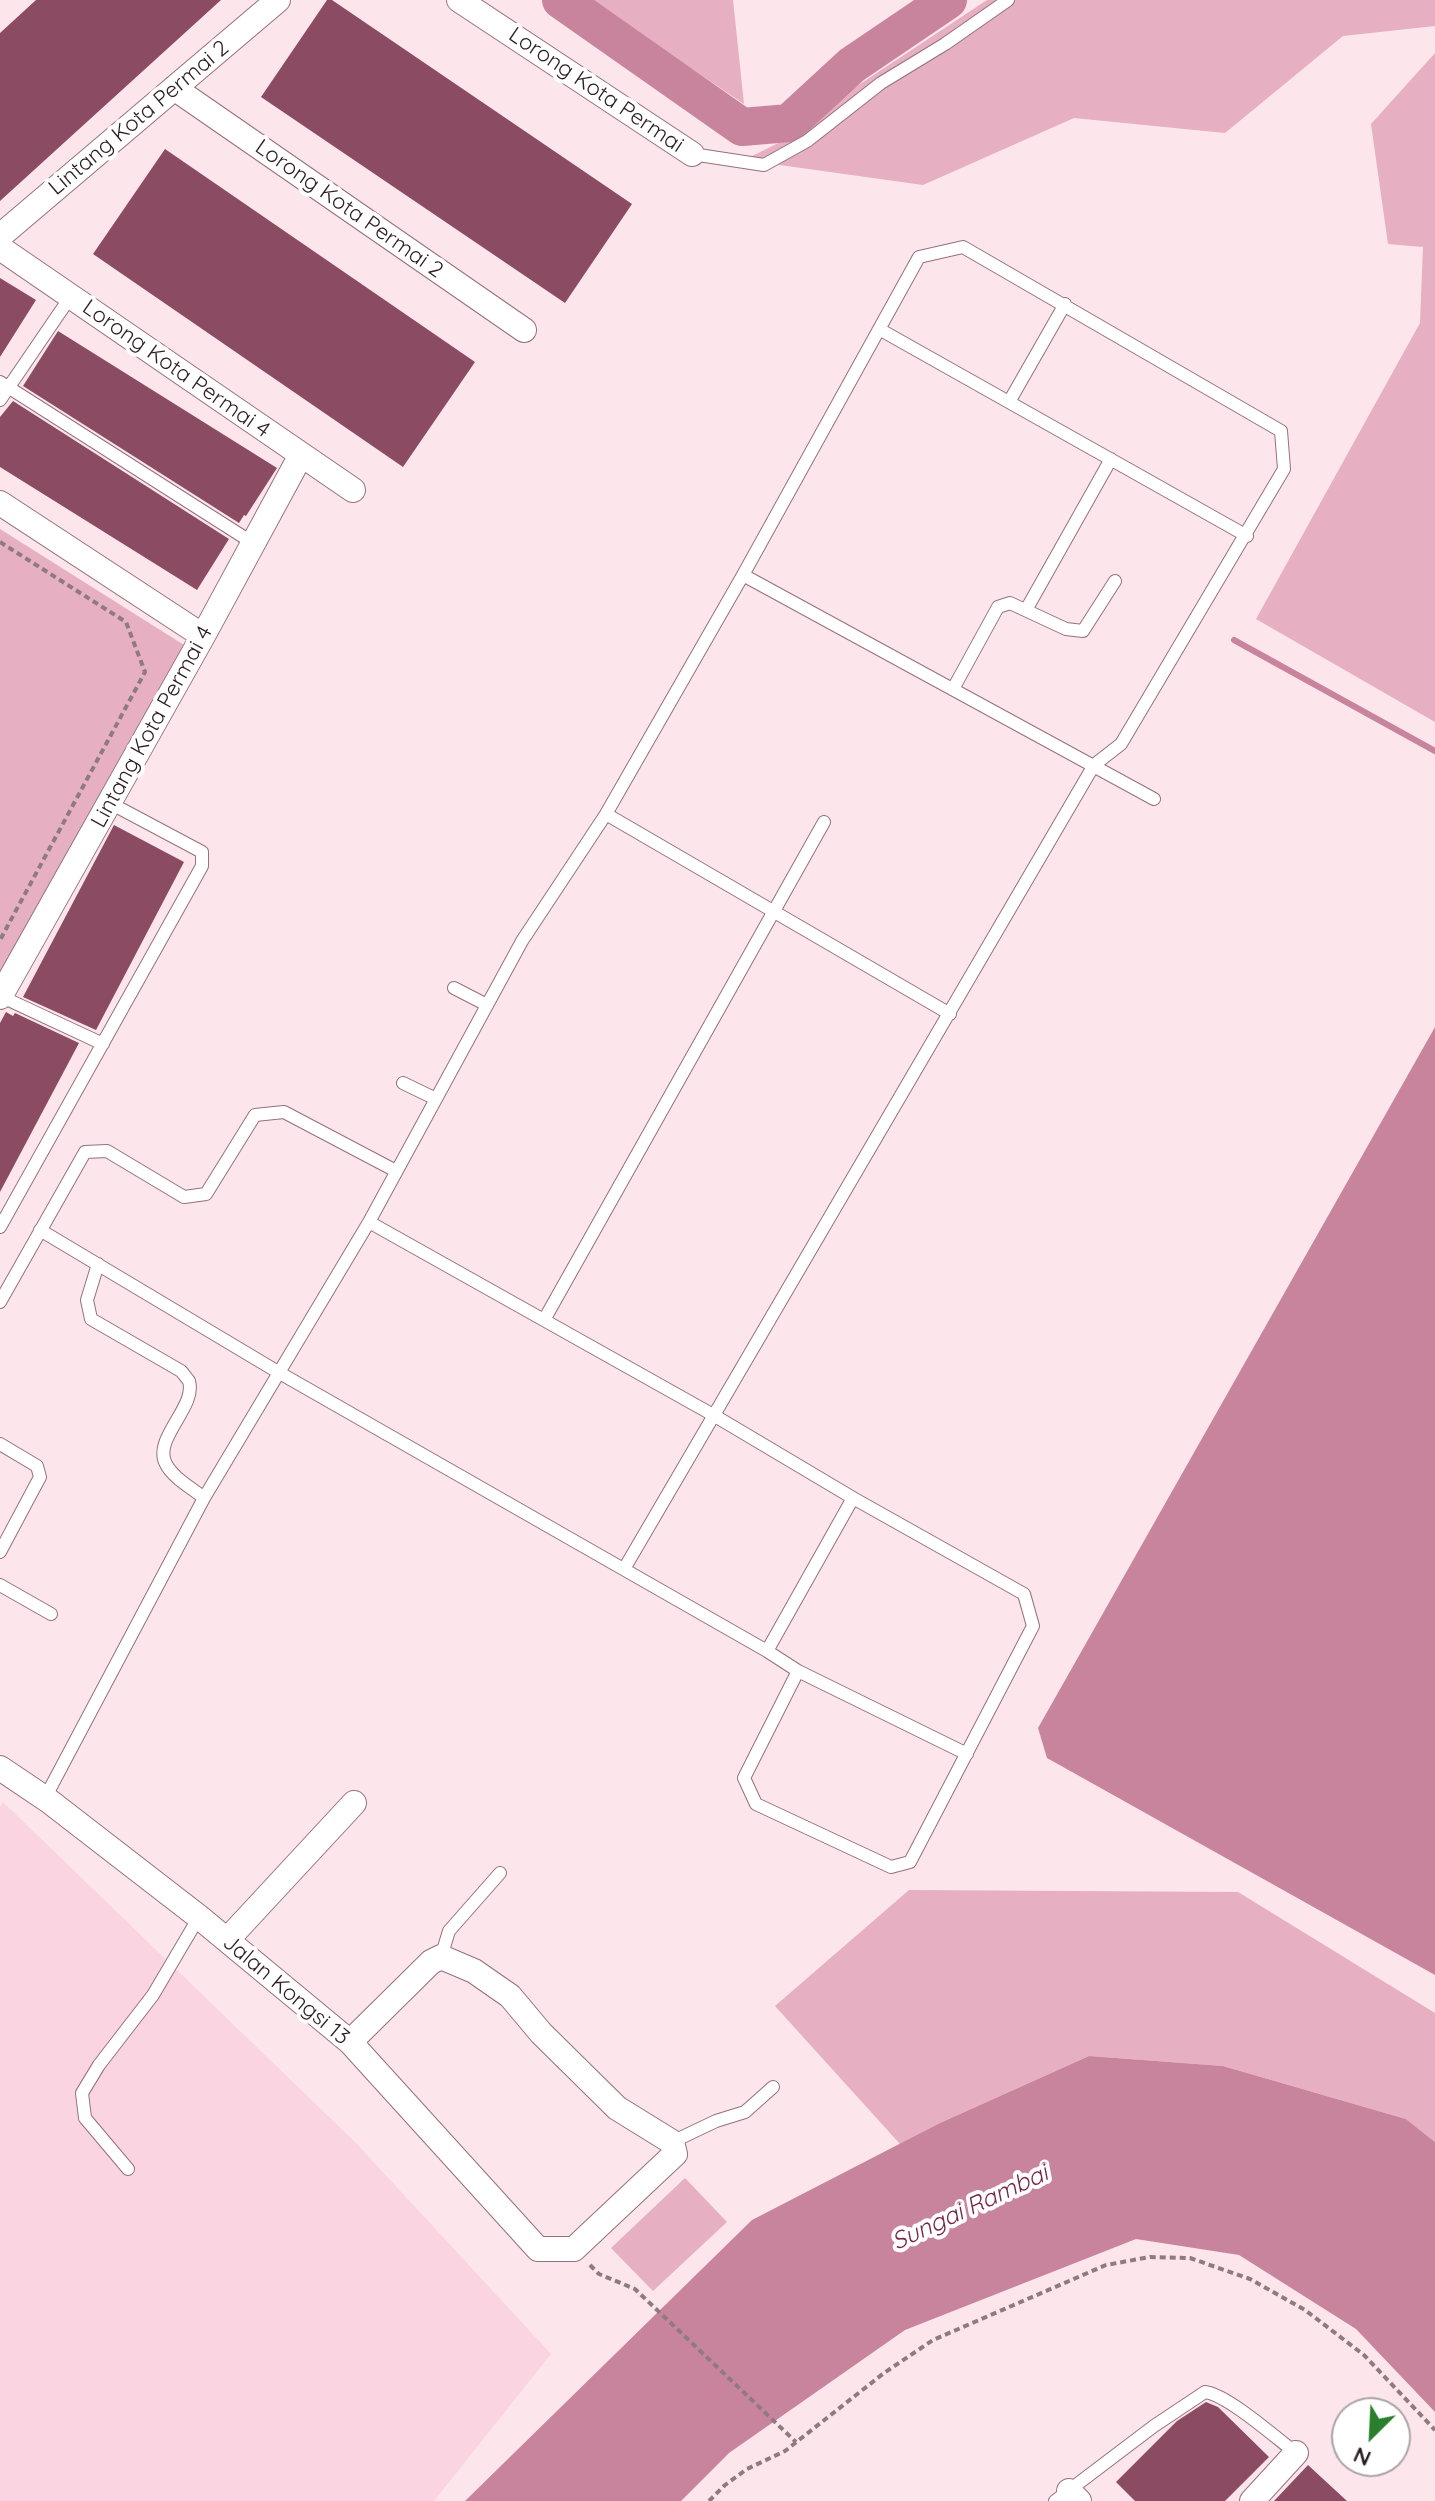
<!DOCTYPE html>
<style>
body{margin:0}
#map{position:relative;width:1435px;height:2501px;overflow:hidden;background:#fde5ec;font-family:Quicksand,sans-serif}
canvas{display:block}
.north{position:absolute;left:1331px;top:2397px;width:80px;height:80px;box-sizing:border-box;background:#fff;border:2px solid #aaa5a7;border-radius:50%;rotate:204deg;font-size:22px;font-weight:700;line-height:32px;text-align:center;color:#2b1d22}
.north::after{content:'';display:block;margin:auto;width:28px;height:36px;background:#297f2d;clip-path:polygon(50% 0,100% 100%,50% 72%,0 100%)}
</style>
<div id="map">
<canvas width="1435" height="2501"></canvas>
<div class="north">N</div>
</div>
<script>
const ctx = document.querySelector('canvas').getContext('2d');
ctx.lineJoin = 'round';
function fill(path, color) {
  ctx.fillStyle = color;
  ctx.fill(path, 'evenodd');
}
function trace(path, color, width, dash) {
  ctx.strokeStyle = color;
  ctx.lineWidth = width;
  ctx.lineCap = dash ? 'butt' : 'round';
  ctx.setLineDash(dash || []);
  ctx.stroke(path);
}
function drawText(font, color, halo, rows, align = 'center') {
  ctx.font = font + ' Quicksand,sans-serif';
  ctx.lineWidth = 8;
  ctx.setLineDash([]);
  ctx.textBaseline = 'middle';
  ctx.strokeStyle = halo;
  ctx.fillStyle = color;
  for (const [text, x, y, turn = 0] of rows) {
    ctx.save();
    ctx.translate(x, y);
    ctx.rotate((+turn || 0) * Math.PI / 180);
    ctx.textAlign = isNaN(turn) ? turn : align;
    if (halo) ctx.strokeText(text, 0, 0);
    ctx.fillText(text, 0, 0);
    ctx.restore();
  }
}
fill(new Path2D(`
 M 3,1802 L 356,2143 L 551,2354 L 434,2501 L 0,2501 L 0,1807 Z`), '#fbd4e1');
fill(new Path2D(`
 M 590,0 L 733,0 L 744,104 Z
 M 987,0 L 1435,0 L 1435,26 L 1343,36 L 1225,133 L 1074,118 L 923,185 L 744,160 L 811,127 L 848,92 Z
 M 1435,53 L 1435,722 L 1256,619 L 1420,323 L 1423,247 L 1388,244 L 1371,124 Z
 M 0,529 L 184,645 L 0,975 Z
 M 909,1890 L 1238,1892 L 1435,2013 L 1435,2142 L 1406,2119 L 1223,2066 L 1089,2056 L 940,2123 L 900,2144 L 775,2006 Z
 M 685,2178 L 727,2222 L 653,2291 L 611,2248 Z`), '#e7afc2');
fill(new Path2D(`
 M 1435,1027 L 1435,1975 L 1047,1758 L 1038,1728 Z
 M 1089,2056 L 1223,2066 L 1406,2119 L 1435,2142 L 1435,2412 L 1356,2329 L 1239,2255 L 1136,2239 L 905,2330 L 729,2453 L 681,2501 L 465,2501 L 752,2220 L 940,2123 Z`), '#c9849d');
trace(new Path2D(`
 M 1234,640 L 1435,751`), '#c9849d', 6);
trace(new Path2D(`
 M 561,0 L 742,127 L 789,123 L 852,65 L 948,0`), '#c9849d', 38);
fill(new Path2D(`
 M 36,0 L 221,0 L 0,201 L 0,33 Z
 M 327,0 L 332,0 L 632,204 L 565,303 L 261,97 Z
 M 165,149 L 475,362 L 403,467 L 93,254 Z
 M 0,278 L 36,300 L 0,357 Z
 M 58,331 L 277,468 L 246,516 L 244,515 L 239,523 L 23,386 Z
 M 13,401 L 229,539 L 197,590 L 0,467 L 0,417 Z
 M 114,825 L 184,862 L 96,1030 L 23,997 Z
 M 6,1012 L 13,1016 L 15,1013 L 79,1043 L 0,1192 L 0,1023 Z
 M 1206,2402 L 1218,2407 L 1269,2457 L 1225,2501 L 1135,2501 L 1116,2482 L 1177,2421 Z
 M 1308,2465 L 1347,2501 L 1274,2501 Z`), '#8b4b63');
const service = new Path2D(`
 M 692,154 L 764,165 L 807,141 L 881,83 L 945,44 L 1008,0
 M 879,329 L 1247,536
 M 0,382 L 253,543
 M 0,400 L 71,296
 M 1009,402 L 1065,304
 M 743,575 L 1154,799
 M 1026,610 L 1111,459
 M 953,689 L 998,607 L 1010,603 L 1066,629 L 1083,631 L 1115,581
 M 606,814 L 950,1014
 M 454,988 L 487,1005
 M 0,996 L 103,1044
 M 403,1083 L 436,1099
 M 369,1222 L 715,1416 L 853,1498 L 1024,1594 L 1033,1626 L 910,1862 L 891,1867 L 756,1804 L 744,1778 L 798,1671
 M 0,1227 L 202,866 L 202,852 L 110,803
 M 40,1230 L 278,1372 L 767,1651 L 798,1671 L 967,1754
 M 98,1264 L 87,1300 L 91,1319 L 181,1371 C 183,1373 188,1380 189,1381 C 197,1407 152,1439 166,1464 C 173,1478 192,1488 204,1498
 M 0,1302 L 85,1152 L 107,1151 L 184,1197 L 206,1194 L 255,1115 L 284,1112 L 396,1171
 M 544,1320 L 824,822
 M 0,1444 L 37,1466 L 40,1477 L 0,1552
 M 0,1585 L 51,1614
 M 767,1651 L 853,1498
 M 45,1798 L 204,1498 L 369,1222 L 522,941 L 606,814 L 743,575 L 919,257 L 963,247 L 1281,431 L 1284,469 L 1121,744 L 1094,765 L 624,1569
 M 441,1957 L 449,1931 L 500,1873
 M 672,2142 L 716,2121 L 745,2112 L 773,2087
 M 128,2169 L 85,2118 L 82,2093 L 99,2065 L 153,1995 L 199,1917
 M 1055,2501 L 1154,2426 L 1205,2392 C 1228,2395 1276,2438 1296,2453`);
const minor = new Path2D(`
 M 459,0 L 692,154
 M 174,88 L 524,330
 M 0,236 L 278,0
 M 0,248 L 353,490
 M 0,503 L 203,636
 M 0,997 L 203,636 L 301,455
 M 0,1768 L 49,1801 L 199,1917 L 350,2042 L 538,2249 L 574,2249 L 675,2154 L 672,2142 L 617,2108 L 541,2033 L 510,1996 L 474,1971 L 441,1957 L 431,1962 L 350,2042
 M 227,1940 L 354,1803
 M 1069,2491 L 1079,2501
 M 1252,2501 L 1296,2453`);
trace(service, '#94717d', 14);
trace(minor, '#94717d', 26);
trace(new Path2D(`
 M 0,542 L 126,622 L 145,672 L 0,940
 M 590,2265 L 599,2274 L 635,2289 L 796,2442
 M 709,2501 L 725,2485 L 747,2469 L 785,2451 L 884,2373 L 933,2340 L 1106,2265 L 1150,2257 L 1190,2258 L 1250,2279 L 1305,2310 L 1364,2355 L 1435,2430`), '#8e7b81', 4, [6, 4]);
trace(service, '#fff', 12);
trace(minor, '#fff', 24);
drawText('22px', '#2b1d22', '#fff', [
 ["Lorong Kota Permai",596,90,34],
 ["Lintang Kota Permai 2",139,118,-40],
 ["Lorong Kota Permai 2",349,209,35],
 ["Lorong Kota Permai 4",176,369,35],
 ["Lintang Kota Permai 4",152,727,-61],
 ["Jalan Kongsi 13",286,1990,40]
]);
drawText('italic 24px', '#78254a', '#fff', [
 ["Sungai Rambai",970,2208,-25]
]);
</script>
